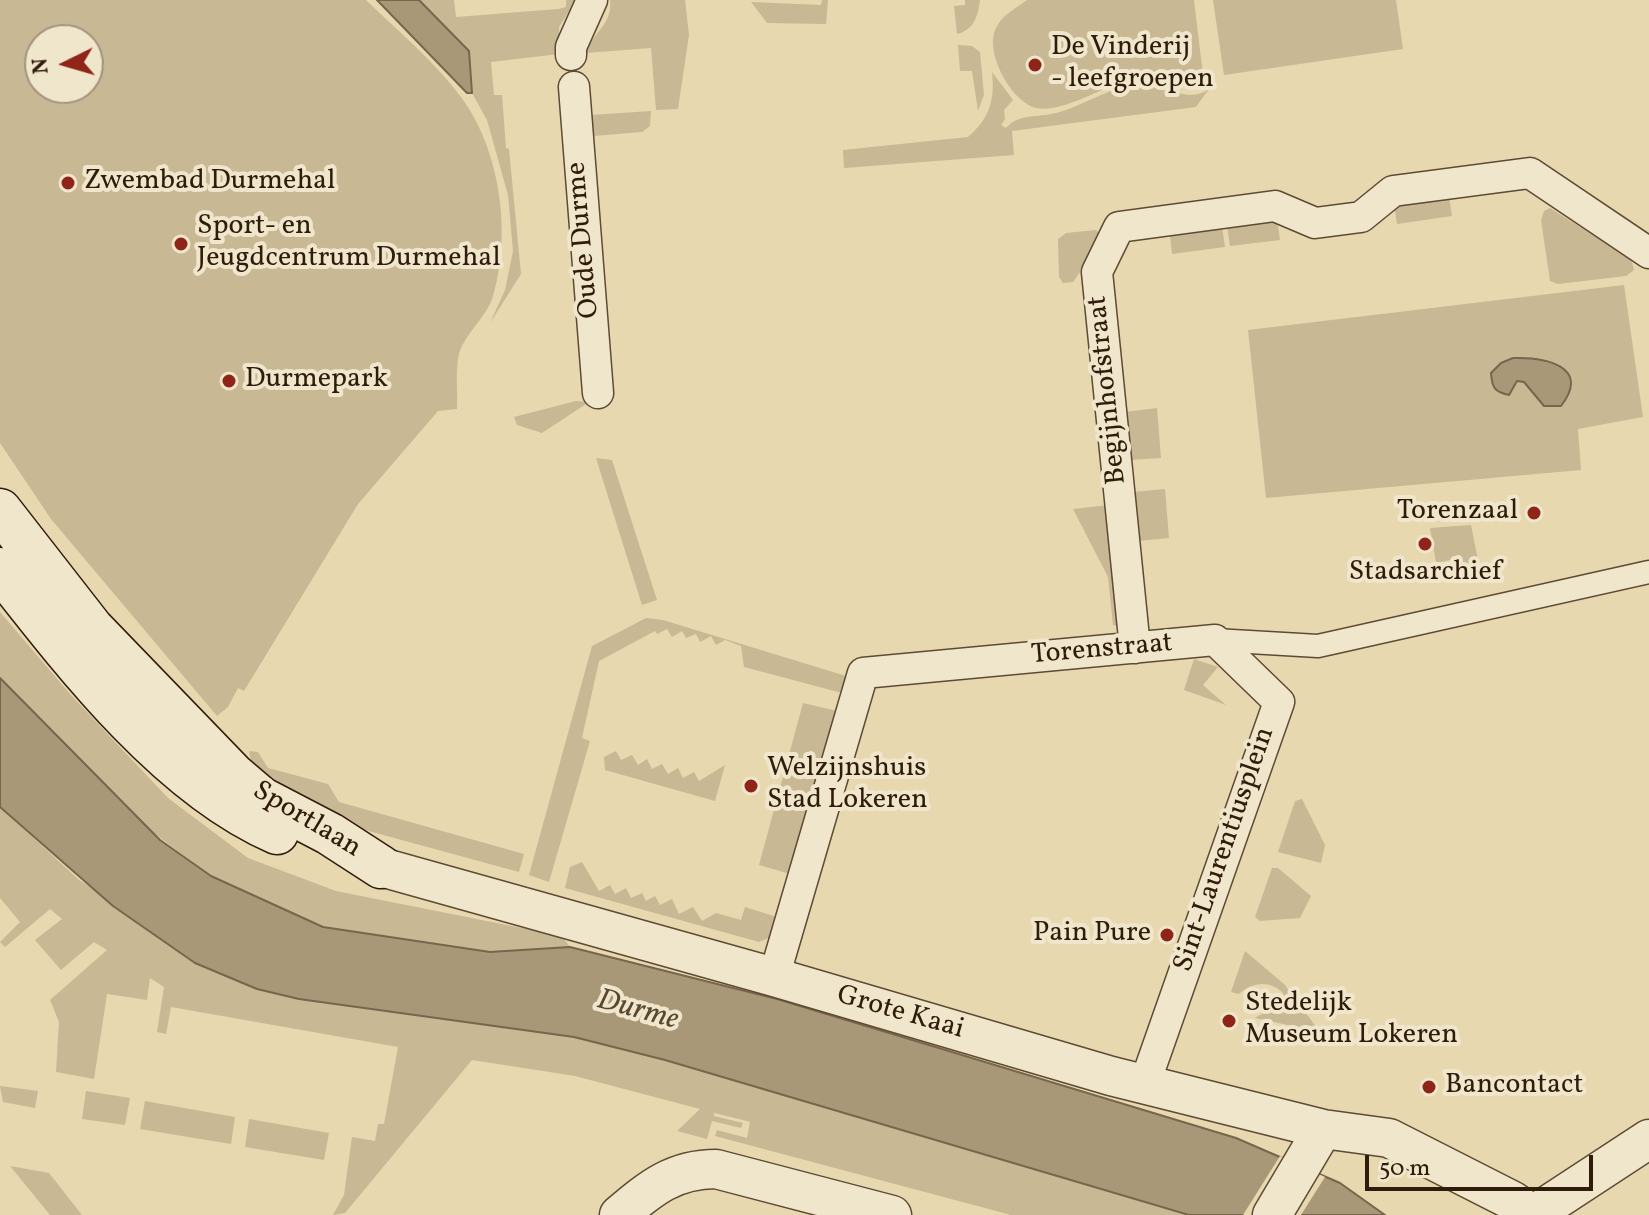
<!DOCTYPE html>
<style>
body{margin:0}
#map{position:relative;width:1649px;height:1215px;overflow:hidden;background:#e7d8b0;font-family:Vollkorn,serif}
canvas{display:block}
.north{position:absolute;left:24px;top:24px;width:80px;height:80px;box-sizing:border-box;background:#efe6cc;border:2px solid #a2957f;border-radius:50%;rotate:265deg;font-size:22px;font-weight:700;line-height:32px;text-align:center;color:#2f1c0b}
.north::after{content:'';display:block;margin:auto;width:28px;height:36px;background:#8f2418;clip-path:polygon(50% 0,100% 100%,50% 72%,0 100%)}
.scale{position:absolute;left:1365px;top:1155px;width:228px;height:36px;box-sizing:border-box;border:4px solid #2f1c0b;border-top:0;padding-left:10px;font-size:24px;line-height:28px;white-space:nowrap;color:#2f1c0b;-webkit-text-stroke:6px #efe6cc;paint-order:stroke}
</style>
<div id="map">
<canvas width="1649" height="1215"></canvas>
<div class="north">N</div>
<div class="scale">50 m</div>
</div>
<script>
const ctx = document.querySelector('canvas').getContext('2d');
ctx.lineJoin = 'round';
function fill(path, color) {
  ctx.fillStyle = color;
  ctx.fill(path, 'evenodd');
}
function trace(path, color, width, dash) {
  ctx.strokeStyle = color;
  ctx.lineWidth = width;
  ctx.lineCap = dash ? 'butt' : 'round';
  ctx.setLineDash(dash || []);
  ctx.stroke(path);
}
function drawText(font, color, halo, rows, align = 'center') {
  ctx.font = font + ' Vollkorn,serif';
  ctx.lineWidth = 8;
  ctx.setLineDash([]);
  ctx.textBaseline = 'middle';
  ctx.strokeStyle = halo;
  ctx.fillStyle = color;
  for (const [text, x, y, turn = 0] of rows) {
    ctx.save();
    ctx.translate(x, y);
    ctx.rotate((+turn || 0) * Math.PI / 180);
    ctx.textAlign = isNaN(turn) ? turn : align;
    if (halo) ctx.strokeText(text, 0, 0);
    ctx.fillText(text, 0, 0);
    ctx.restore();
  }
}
fill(new Path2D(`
 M 0,0 L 366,0 C 400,33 447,72 471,112 C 502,165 510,238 493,296 C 487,317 465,333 459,354 C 455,370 458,392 457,409 L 438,411 L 358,504 L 244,691 L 238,688 L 228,707 L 217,716 L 51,519 L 0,443 ZM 40,40 L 88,40 L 88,88 L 40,88 Z
 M 419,0 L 454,0 L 456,17 L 558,9 L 566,7 L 566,0 L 576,0 L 559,27 L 559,54 L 491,62 L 494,95 L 502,95 L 506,148 L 509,149 L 521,274 L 490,323 L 505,290 L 513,251 L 508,195 L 487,120 L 472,93 L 469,51 Z
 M 610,0 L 685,0 L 689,35 L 678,109 L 656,110 L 651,48 L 586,53 C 593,32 613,24 610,0 Z
 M 822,0 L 828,0 L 826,24 L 767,23 L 751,2 L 821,5 Z
 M 965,0 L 980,0 C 978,16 974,30 957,34 L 954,6 L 965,5 Z
 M 1027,0 L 1194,0 L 1203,75 L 1189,83 C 1175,80 1154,72 1141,75 C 1112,81 1065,114 1036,108 C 1010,101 984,51 996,28 C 1002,15 1016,8 1027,0 Z
 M 1213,0 L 1396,0 L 1403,49 L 1224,75 Z
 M 958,45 L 972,46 L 980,52 L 984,95 L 978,111 L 972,71 L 960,71 Z
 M 992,72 L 1013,100 L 1004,110 L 1005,119 L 1001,125 L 1006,128 C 1019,113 1037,118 1056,113 C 1081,107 1121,81 1144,83 C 1167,86 1188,104 1209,89 L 1196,107 L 1012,131 L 1014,155 L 844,168 L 843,150 L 968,137 C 990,118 995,99 992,72 Z
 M 651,111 L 650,126 L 642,132 L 593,136 L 591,115 Z
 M 1449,197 L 1452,216 L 1397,224 L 1394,204 Z
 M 1550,208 L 1631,259 L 1634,270 L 1626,276 L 1558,284 L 1550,281 L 1541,220 L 1544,211 Z
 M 1277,220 L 1280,240 L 1230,246 L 1227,226 Z
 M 1222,227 L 1225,247 L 1172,254 L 1170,235 Z
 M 1096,230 L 1100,234 L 1100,244 L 1073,282 L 1063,283 L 1059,277 L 1058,239 L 1066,233 Z
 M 1624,285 L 1643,417 L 1578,429 L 1581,470 L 1266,498 L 1248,330 Z
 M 576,401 L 589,402 L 542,433 L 517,425 L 514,417 Z
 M 1157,408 L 1161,458 L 1130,460 L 1125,412 Z
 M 596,458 L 612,460 L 657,600 L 642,605 Z
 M 1165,489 L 1169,538 L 1138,541 L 1133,492 Z
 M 1109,505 L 1120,627 L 1113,625 L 1108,577 L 1073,509 Z
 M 1471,525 L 1479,565 L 1457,569 L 1455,559 L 1436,563 L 1430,528 Z
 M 0,612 L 71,695 L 168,798 L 248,858 L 336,891 L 562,936 L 570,947 L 490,952 L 364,936 L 323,927 L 248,895 L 211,876 L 139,822 L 0,678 Z
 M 646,618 L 663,620 L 846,676 L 842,693 L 744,667 L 741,646 L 725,640 L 716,645 L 711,636 L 700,642 L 696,634 L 686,638 L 682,631 L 672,637 L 667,629 L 657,634 L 655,631 L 599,661 L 582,738 L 590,741 L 549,882 L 529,875 L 592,646 Z
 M 1194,659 L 1218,667 L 1203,685 L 1226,705 L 1184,690 Z
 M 803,703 L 837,711 L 790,874 L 759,865 Z
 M 249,751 L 258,752 L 268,768 L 328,784 L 339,802 L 524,854 L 519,872 L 354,827 L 253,772 Z
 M 616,751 L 621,760 L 632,755 L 638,765 L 647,759 L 652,769 L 662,764 L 668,774 L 678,768 L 683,778 L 694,772 L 699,781 L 725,765 L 715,801 L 605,770 L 604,757 Z
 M 1302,799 L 1325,845 L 1321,863 L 1278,852 L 1295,801 Z
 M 0,807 L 79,880 L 257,989 L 299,999 L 574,1037 L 665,1060 L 1189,1215 L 1011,1215 L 715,1136 L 717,1130 L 747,1138 L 750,1122 L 747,1121 L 714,1113 L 714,1116 L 743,1123 L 741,1128 L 712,1121 L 707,1139 L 677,1131 L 700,1109 L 575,1076 L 472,1060 L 345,1213 L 333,1215 L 344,1195 L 352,1137 L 375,1141 L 378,1124 L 384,1124 L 398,1047 L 171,1007 L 166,1034 L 157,1032 L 164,987 L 150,978 L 147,1000 L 107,994 L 94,1079 L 56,1072 L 59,1022 L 50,1000 L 107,950 L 94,942 L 61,970 L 35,940 L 62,919 L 50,909 L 5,947 L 0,942 L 20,922 L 0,898 Z
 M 582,862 L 599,891 L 610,885 L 615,894 L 626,888 L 631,898 L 642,893 L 646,901 L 655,896 L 660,905 L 672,899 L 679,914 L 693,907 L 702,921 L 716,913 L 741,920 L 745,907 L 777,917 L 771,937 L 759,942 L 565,888 L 570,867 Z
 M 1272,868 L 1278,868 L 1311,896 L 1300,918 L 1260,921 L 1255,917 Z
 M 1245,951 L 1284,984 L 1320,1032 L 1255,1018 L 1283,1002 L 1283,993 C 1270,980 1252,982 1239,994 L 1231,992 Z
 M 0,1086 L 38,1091 L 35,1108 L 3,1102 Z
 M 86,1091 L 130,1098 L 125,1125 L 82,1119 Z
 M 145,1101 L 235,1117 L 231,1144 L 140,1129 Z
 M 249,1119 L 329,1133 L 324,1160 L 245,1147 Z
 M 10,1166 L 49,1173 L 82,1215 L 50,1215 Z`), '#c8b894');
const water = new Path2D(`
 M 377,0 L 419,0 L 469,51 L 472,93 L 467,93 Z
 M 1513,358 C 1544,357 1592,366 1561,406 L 1544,406 L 1524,382 L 1517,381 L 1509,395 C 1494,392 1492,387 1491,373 L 1501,363 Z
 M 0,678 L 160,840 L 211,876 L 323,927 L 490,952 L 570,947 L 777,999 L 1236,1138 L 1340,1183 L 1385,1215 L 1189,1215 L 665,1060 L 574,1037 L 299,999 L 257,989 L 195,963 L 113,906 L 0,807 Z`);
fill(water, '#a89878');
trace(water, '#78664c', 2);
fill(new Path2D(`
 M 1280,1156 L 1325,1177 L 1301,1215 L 1243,1215 Z`), '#e7d8b0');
const pedestrian = new Path2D(`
 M 1215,640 L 1318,646 L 1649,572`);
const minor = new Path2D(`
 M 571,55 L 571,47 L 592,0
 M 574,87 L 598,393
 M 1135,648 L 1097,272 L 1119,227 L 1275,206 L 1315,223 L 1361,217 L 1393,191 L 1530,173 L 1649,253
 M 774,977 L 863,673 L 1215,640 L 1279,702 L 1145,1083`);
const tertiary = new Path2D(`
 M 381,867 L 774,977 L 1111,1076 L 1323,1129 L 1389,1138 L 1513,1201 L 1533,1215
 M 619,1215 C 650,1189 673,1169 716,1169 L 892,1215
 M 1272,1215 L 1323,1129
 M 1533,1215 L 1649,1139`);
const secondary = new Path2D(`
 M 0,510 L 92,628 L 234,775 L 261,798 L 330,834 L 381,867
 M 0,569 C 73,662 168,786 277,833`);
trace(pedestrian, '#5d4b34', 25);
trace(minor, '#5d4b34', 33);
trace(tertiary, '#5d4b34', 41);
trace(secondary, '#2f1c0b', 45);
trace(pedestrian, '#efe6cc', 22);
trace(minor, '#efe6cc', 30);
trace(tertiary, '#efe6cc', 38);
trace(secondary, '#efe6cc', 42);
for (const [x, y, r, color] of [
 [1035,65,8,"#8f2418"],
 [68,183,8,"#8f2418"],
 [181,244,8,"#8f2418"],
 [229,381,8,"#8f2418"],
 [1534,513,8,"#8f2418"],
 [1425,544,8,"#8f2418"],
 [751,786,8,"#8f2418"],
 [1167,935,8,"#8f2418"],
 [1229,1021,8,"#8f2418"],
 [1429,1087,8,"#8f2418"]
]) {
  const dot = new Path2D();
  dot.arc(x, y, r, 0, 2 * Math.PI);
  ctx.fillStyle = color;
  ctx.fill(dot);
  trace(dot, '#efe6cc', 3);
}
drawText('28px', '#2f1c0b', '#efe6cc', [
 ["De Vinderij",1051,49],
 ["- leefgroepen",1051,81],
 ["Zwembad Durmehal",84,183],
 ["Sport- en",197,228],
 ["Jeugdcentrum Durmehal",197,260],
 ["Durmepark",245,381],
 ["Torenzaal",1518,513,"right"],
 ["Stadsarchief",1425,574,"center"],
 ["Welzijnshuis",767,770],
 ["Stad Lokeren",767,802],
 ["Pain Pure",1151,935,"right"],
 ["Stedelijk",1245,1005],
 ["Museum Lokeren",1245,1037],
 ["Bancontact",1445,1087]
], 'left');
drawText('28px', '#2f1c0b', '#efe6cc', [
 ["Oude Durme",585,240,-95],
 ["Begijnhofstraat",1109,390,-96],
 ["Torenstraat",1102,651,-5],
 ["Sportlaan",306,821,31],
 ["Sint-Laurentiusplein",1226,850,-71],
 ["Grote Kaai",900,1014,16]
]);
drawText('italic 30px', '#594731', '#efe6cc', [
 ["Durme",637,1012,15]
]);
</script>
